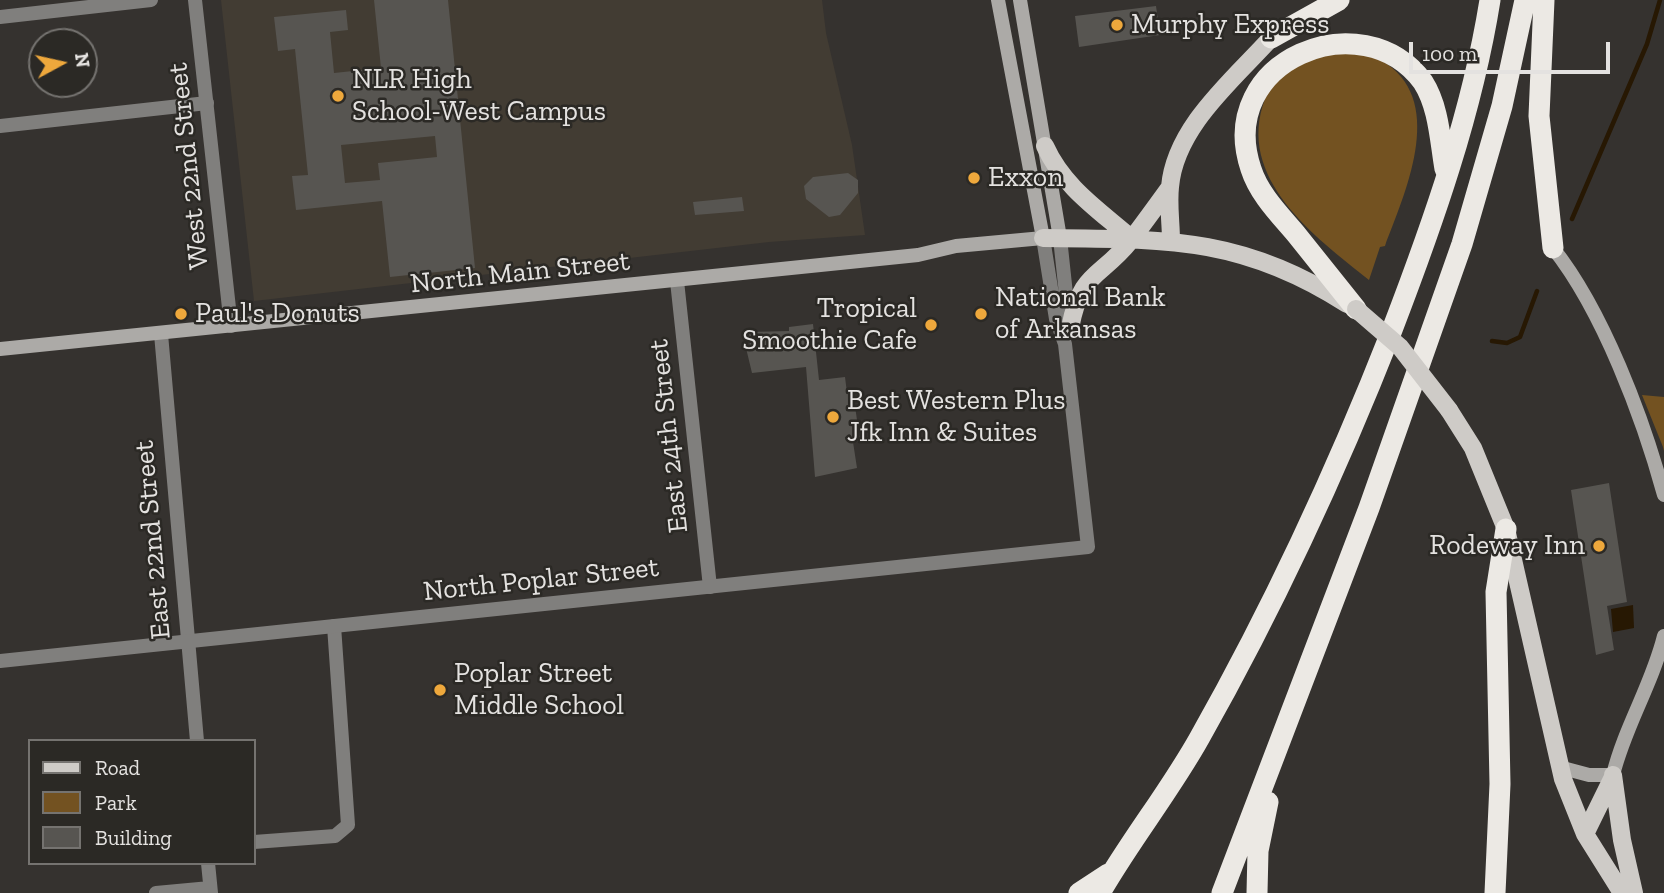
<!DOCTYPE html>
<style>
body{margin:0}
#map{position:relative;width:1664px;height:893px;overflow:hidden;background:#35322f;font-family:"Zilla Slab",serif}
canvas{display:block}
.legend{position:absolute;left:28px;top:739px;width:228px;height:126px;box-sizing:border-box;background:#2b2925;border:2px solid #757370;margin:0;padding:9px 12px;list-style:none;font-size:21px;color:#e4e2e0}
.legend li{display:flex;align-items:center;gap:14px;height:35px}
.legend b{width:35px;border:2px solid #757370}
.north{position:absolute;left:28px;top:28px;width:70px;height:70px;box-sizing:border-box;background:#2b2925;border:2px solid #757370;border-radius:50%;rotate:82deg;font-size:19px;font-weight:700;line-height:28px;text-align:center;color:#e4e2e0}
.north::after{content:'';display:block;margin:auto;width:24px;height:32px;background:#eea83c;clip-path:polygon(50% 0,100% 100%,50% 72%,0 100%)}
.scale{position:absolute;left:1409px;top:42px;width:201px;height:32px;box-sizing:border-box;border:4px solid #e4e2e0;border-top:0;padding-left:9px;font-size:21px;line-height:24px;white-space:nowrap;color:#e4e2e0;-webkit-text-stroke:5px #2b2925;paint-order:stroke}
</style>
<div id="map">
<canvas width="1664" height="893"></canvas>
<ul class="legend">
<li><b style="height:9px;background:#cecbc7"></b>Road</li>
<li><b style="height:19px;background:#735221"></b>Park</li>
<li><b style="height:19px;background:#575551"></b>Building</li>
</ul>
<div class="north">N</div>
<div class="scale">100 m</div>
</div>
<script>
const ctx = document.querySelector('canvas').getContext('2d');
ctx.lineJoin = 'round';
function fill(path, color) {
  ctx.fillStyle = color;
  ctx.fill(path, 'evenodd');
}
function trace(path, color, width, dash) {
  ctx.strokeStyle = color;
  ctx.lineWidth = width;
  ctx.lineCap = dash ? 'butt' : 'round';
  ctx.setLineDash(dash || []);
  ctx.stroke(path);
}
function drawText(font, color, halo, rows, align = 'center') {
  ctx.font = font + ' "Zilla Slab",serif';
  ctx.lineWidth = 5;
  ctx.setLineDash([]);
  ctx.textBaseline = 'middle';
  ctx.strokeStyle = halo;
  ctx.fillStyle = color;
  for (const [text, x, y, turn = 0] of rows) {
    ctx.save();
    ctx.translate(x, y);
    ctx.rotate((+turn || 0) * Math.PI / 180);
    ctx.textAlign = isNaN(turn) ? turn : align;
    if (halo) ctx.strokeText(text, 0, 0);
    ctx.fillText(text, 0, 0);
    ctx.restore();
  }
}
fill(new Path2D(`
 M 221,0 L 822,0 L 826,33 L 852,145 L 865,235 L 769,242 L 254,301 Z`), '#423c33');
fill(new Path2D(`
 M 1352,47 C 1363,53 1377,57 1387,64 C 1446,105 1404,195 1385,246 L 1380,247 L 1369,280 C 1314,236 1235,178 1265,99 C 1269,87 1288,63 1300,59 C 1316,53 1335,51 1352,47 Z
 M 1642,395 L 1664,397 L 1664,451 L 1663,447 Z`), '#735221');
fill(new Path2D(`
 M 1633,605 L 1634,628 L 1613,632 L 1611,609 Z`), '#271803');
trace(new Path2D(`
 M 1572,219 L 1647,44 L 1660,0
 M 1492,341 L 1507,343 L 1520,337 L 1537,291`), '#271803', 4.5);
fill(new Path2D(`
 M 374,0 L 448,0 L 475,268 L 390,277 L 382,201 L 296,210 L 292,176 L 308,175 L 295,49 L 278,51 L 274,17 L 346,10 L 348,30 L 330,32 L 334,73 L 381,68 ZM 435,136 L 437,157 L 378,163 L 380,180 L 345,183 L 341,145 Z
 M 1156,6 L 1160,35 L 1079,47 L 1075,16 Z
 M 848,173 L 858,180 L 858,193 L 840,215 L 829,217 L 806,199 L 804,186 L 813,177 Z
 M 742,197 L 744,211 L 695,215 L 693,202 Z
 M 813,324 L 819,380 L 845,377 L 847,393 L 853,392 L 860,441 L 853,442 L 857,468 L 815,477 L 806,367 L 752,373 L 746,348 L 750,347 L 749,332 L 789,331 L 789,327 Z
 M 1609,483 L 1627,602 L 1607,606 L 1614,650 L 1596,655 L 1571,490 Z`), '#575551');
trace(new Path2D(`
 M 0,17 L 151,0
 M 0,126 L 207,103
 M 677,281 L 710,587
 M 161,334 L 197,741
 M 254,842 L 335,836 L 348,825 L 334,626
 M 208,863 L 211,893
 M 156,893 L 210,888`), '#807f7d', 14);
trace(new Path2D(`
 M 195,0 L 231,326
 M 1060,238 L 1069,322
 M 0,661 L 1088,547 L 1065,344 L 1056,319 L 1043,238`), '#807f7d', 14);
trace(new Path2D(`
 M 1020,0 L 1060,238
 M 1553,248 C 1603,311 1643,418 1664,495
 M 0,349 L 918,255 L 956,246 L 1043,238 L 998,0
 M 1559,767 L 1589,775 L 1613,775 C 1625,726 1652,685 1664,636`), '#acaaa7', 14);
trace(new Path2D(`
 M 1045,146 C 1064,188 1099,210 1132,239
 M 1043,238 C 1163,239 1242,236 1347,304
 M 1171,241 C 1171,223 1168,205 1170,187 C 1175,127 1233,80 1271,38
 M 1070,328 C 1081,270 1100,279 1131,240 C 1144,223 1157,205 1170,187
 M 1449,410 L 1473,448 L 1506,529 L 1563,779 L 1585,834 L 1622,893
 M 1613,775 L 1622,840 L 1634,893
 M 1585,834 L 1612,779`), '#cecbc7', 18);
trace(new Path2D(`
 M 1544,0 L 1539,116 L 1553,248
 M 1271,38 L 1339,0
 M 1356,309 C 1336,284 1316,259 1296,234 C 1279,214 1259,194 1251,169 C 1214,60 1363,0 1423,82 C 1439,107 1440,140 1445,169
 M 1079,893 L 1108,874
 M 1100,893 C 1131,839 1170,791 1200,737 C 1274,606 1337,470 1392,330 C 1433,223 1472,113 1490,0
 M 1222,893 L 1369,508 L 1462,244 L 1502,106 L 1525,0
 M 1257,893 L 1258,851 L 1268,802
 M 1495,893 L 1500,784 L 1496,592 L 1506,529`), '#ece9e4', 21);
trace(new Path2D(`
 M 1356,309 L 1400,347 L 1449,410`), '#cecbc7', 18);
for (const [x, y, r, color] of [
 [1117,25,7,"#eea83c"],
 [338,96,7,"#eea83c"],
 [974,178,7,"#eea83c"],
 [181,314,7,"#eea83c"],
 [981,314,7,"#eea83c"],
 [931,325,7,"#eea83c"],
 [833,417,7,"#eea83c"],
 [1599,546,7,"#eea83c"],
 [440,690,7,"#eea83c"]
]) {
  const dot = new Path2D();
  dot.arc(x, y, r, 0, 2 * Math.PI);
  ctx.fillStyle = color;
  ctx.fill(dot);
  trace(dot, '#2b2925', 2.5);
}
drawText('28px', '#e4e2e0', '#2b2925', [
 ["Murphy Express",1131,25],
 ["NLR High",352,80],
 ["School-West Campus",352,112],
 ["Exxon",988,178],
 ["National Bank",995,298],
 ["of Arkansas",995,330],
 ["Tropical",917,309,"right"],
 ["Smoothie Cafe",917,341,"right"],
 ["Paul's Donuts",195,314],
 ["Best Western Plus",847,401],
 ["Jfk Inn & Suites",847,433],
 ["Rodeway Inn",1585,546,"right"],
 ["Poplar Street",454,674],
 ["Middle School",454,706]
], 'left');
drawText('28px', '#e4e2e0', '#2b2925', [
 ["West 22nd Street",189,166,-96],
 ["North Main Street",520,273,-6],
 ["East 24th Street",669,436,-96],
 ["East 22nd Street",153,540,-95],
 ["North Poplar Street",541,580,-6]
]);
</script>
